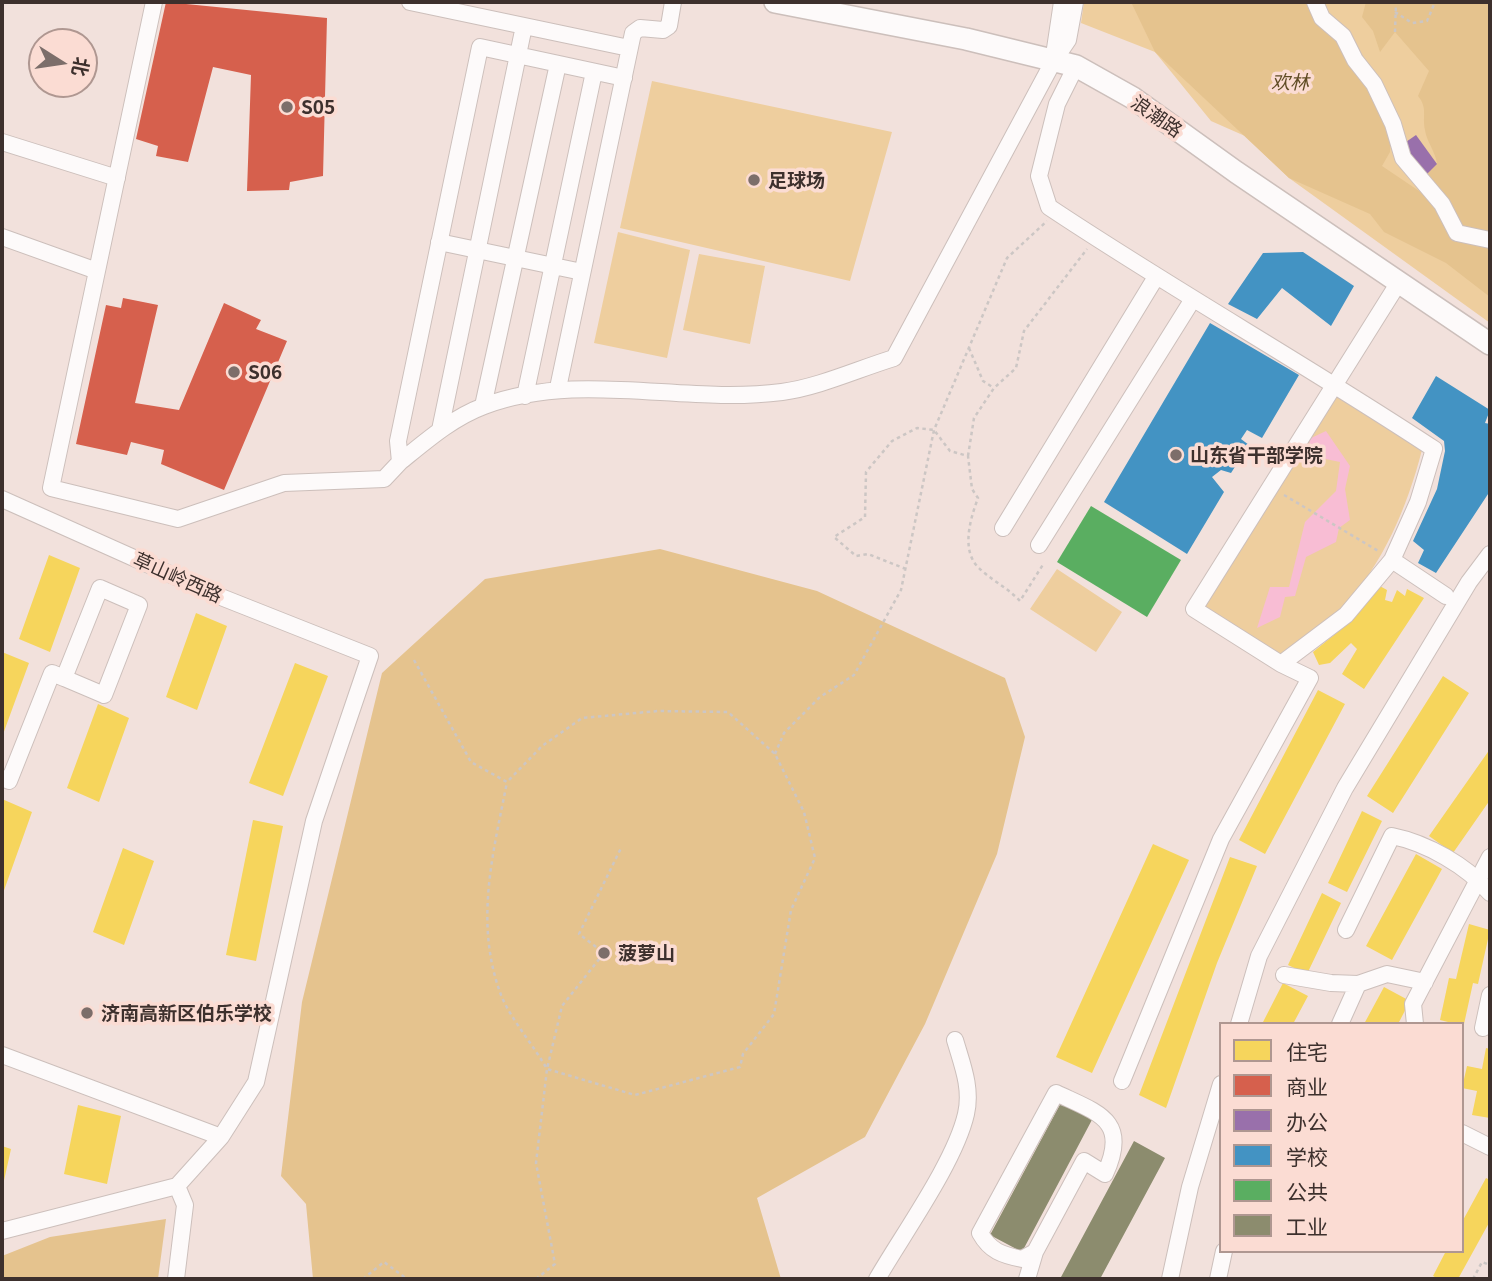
<!DOCTYPE html>
<meta charset="utf-8">
<style>
body{margin:0}
#map{position:relative;width:1492px;height:1281px;overflow:hidden;background:#f2e1dc;font-family:Georgia,"Noto Sans SC",serif}
canvas{display:block}
.frame{position:absolute;inset:0;border:4px solid #3d302d;pointer-events:none}
.legend{position:absolute;left:1219px;top:1022px;width:245px;height:231px;box-sizing:border-box;background:#fbdcd3;border:2px solid #af9791;margin:0;padding:9px 12px;list-style:none;font-size:21px;color:#3d302d}
.legend li{display:flex;align-items:center;gap:14px;height:35px}
.legend b{width:35px;border:2px solid #af9791}
.north{position:absolute;left:28px;top:28px;width:70px;height:70px;box-sizing:border-box;background:#fbdcd3;border:2px solid #af9791;border-radius:50%;rotate:102deg;font-size:19px;font-weight:700;line-height:28px;text-align:center;color:#3d302d}
.north::after{content:'';display:block;margin:auto;width:24px;height:32px;background:#7c6e6a;clip-path:polygon(50% 0,100% 100%,50% 72%,0 100%)}
</style>
<div id="map">
<canvas width="1492" height="1281"></canvas>
<div class="frame"></div>
<ul class="legend">
<li><b style="height:19px;background:#f6d55c"></b>住宅</li>
<li><b style="height:19px;background:#d6604d"></b>商业</li>
<li><b style="height:19px;background:#9970ab"></b>办公</li>
<li><b style="height:19px;background:#4393c3"></b>学校</li>
<li><b style="height:19px;background:#5aae61"></b>公共</li>
<li><b style="height:19px;background:#8c8c6e"></b>工业</li>
</ul>
<div class="north">北</div>
</div>
<script>
const ctx = document.querySelector('canvas').getContext('2d');
ctx.lineJoin = 'round';
function fill(path, color) {
  ctx.fillStyle = color;
  ctx.fill(path, 'evenodd');
}
function trace(path, color, width, dash) {
  ctx.strokeStyle = color;
  ctx.lineWidth = width;
  ctx.lineCap = dash ? 'butt' : 'round';
  ctx.setLineDash(dash || []);
  ctx.stroke(path);
}
function drawText(font, color, halo, rows, align = 'center') {
  ctx.font = font + ' Georgia,"Noto Sans SC",serif';
  ctx.lineWidth = 7;
  ctx.setLineDash([]);
  ctx.textBaseline = 'middle';
  ctx.strokeStyle = halo;
  ctx.fillStyle = color;
  for (const [text, x, y, turn = 0] of rows) {
    ctx.save();
    ctx.translate(x, y);
    ctx.rotate((+turn || 0) * Math.PI / 180);
    ctx.textAlign = isNaN(turn) ? turn : align;
    if (halo) ctx.strokeText(text, 0, 0);
    ctx.fillText(text, 0, 0);
    ctx.restore();
  }
}
fill(new Path2D(`
 M 1084,2 L 1490,2 L 1490,323 L 1289,178 L 1245,136 L 1211,121 L 1155,52 L 1081,23 Z
 M 652,81 L 892,132 L 850,281 L 620,228 Z
 M 618,232 L 690,250 L 667,358 L 594,343 Z
 M 699,254 L 765,266 L 750,344 L 683,330 Z
 M 1338,393 L 1422,450 C 1407,508 1383,564 1342,609 C 1325,626 1301,640 1282,655 L 1204,606 Z
 M 1057,569 L 1122,612 L 1096,652 L 1030,609 Z`), '#eece9e');
fill(new Path2D(`
 M 1131,2 L 1315,2 L 1343,36 L 1391,132 L 1390,152 L 1382,166 L 1431,199 L 1452,233 L 1490,244 L 1490,297 L 1446,263 L 1384,232 L 1370,214 L 1289,178 L 1155,52 Z
 M 1366,2 L 1490,2 L 1490,235 C 1450,228 1446,208 1426,175 L 1437,163 C 1435,151 1426,140 1425,130 C 1422,116 1428,108 1418,96 L 1429,71 L 1395,32 L 1380,52 L 1373,31 L 1362,17 Z
 M 660,549 L 817,591 L 1005,678 L 1025,737 L 997,854 L 925,1024 L 865,1137 L 757,1198 L 781,1279 L 313,1279 L 306,1204 L 281,1176 L 302,1002 L 382,673 L 485,579 Z
 M 166,1219 L 158,1279 L 2,1279 L 2,1256 L 50,1237 Z`), '#e5c38e');
fill(new Path2D(`
 M 1326,431 L 1350,466 L 1345,489 L 1350,520 L 1339,528 L 1336,542 L 1306,557 L 1295,596 L 1285,597 L 1280,617 L 1257,628 L 1270,587 L 1289,587 L 1305,522 L 1336,491 L 1340,462 L 1311,456 L 1309,439 Z`), '#f8bdd4');
fill(new Path2D(`
 M 49,555 L 80,568 L 50,652 L 19,639 Z
 M 1378,585 L 1387,590 L 1385,600 L 1392,602 L 1397,590 L 1405,596 L 1407,589 L 1424,598 L 1364,689 L 1342,674 L 1357,649 L 1351,643 L 1330,663 L 1319,665 L 1313,652 L 1345,626 Z
 M 196,613 L 227,626 L 197,710 L 166,697 Z
 M 2,652 L 29,663 L 2,737 Z
 M 295,663 L 328,676 L 283,796 L 249,783 Z
 M 1443,676 L 1469,693 L 1393,813 L 1367,796 Z
 M 1318,690 L 1345,704 L 1265,854 L 1239,840 Z
 M 98,704 L 129,718 L 99,802 L 67,788 Z
 M 1490,749 L 1490,800 L 1453,853 L 1429,836 Z
 M 2,799 L 32,812 L 2,896 Z
 M 1362,811 L 1382,821 L 1347,892 L 1328,883 Z
 M 253,820 L 283,826 L 256,961 L 226,955 Z
 M 1153,844 L 1189,860 L 1092,1073 L 1056,1057 Z
 M 123,848 L 154,861 L 124,945 L 93,932 Z
 M 1416,854 L 1442,869 L 1392,960 L 1366,946 Z
 M 1230,857 L 1257,866 L 1217,963 L 1166,1108 L 1139,1095 Z
 M 1322,893 L 1341,903 L 1307,974 L 1288,965 Z
 M 1469,924 L 1490,930 L 1478,984 L 1473,983 L 1464,1024 L 1456,1024 L 1440,1020 L 1449,978 L 1456,979 Z
 M 1283,983 L 1308,996 L 1293,1024 L 1262,1024 Z
 M 1384,987 L 1410,1001 L 1398,1024 L 1364,1024 Z
 M 1486,1048 L 1490,1049 L 1490,1118 L 1472,1115 L 1477,1091 L 1462,1088 L 1467,1066 L 1482,1069 Z
 M 78,1105 L 121,1116 L 107,1184 L 64,1174 Z
 M 2,1146 L 11,1149 L 3,1185 L 2,1185 Z
 M 1486,1178 L 1490,1180 L 1490,1221 L 1458,1279 L 1439,1279 L 1433,1276 L 1446,1251 L 1462,1251 L 1462,1222 Z`), '#f6d55c');
fill(new Path2D(`
 M 166,2 L 327,18 L 323,176 L 290,182 L 289,190 L 247,191 L 251,75 L 213,67 L 188,162 L 156,156 L 158,146 L 136,139 Z
 M 123,298 L 158,305 L 135,403 L 179,410 L 224,303 L 261,320 L 256,329 L 287,341 L 224,490 L 161,464 L 164,450 L 131,442 L 127,455 L 76,444 L 106,305 L 121,308 Z`), '#d6604d');
fill(new Path2D(`
 M 1416,135 L 1437,164 L 1426,175 L 1403,144 Z`), '#9970ab');
fill(new Path2D(`
 M 1303,252 L 1354,286 L 1331,326 L 1282,288 L 1257,319 L 1228,304 L 1263,253 Z
 M 1210,323 L 1299,375 L 1262,438 L 1247,430 L 1241,439 L 1249,445 L 1231,473 L 1221,470 L 1212,477 L 1224,492 L 1187,554 L 1104,502 Z
 M 1436,376 L 1490,410 L 1485,423 L 1490,424 L 1490,491 L 1436,573 L 1418,563 L 1424,550 L 1413,541 L 1437,489 L 1445,451 L 1444,441 L 1412,418 Z`), '#4393c3');
fill(new Path2D(`
 M 1091,506 L 1181,560 L 1147,617 L 1057,562 Z`), '#5aae61');
fill(new Path2D(`
 M 1063,1099 L 1094,1116 L 1022,1252 L 990,1235 Z
 M 1134,1141 L 1165,1158 L 1100,1279 L 1065,1279 L 1061,1277 Z`), '#8c8c6e');
const minor = new Path2D(`
 M 154,2 L 51,488 L 178,519 L 284,483 L 384,479 L 400,462 L 398,441 L 480,47 L 624,78
 M 410,2 L 629,48
 M 1062,2 L 1053,62 L 1068,40 L 1075,2
 M 1315,2 L 1322,18 L 1343,36 L 1355,60 L 1374,84 L 1393,124 L 1403,158 L 1442,204 L 1457,233 L 1490,240
 M 1076,66 L 1057,104 L 1039,176 L 1049,207 C 1175,291 1307,365 1434,449 L 1418,502 L 1392,560
 M 2,142 L 117,178
 M 2,237 L 97,271
 M 439,242 L 582,272
 M 1399,282 L 1194,609 L 1281,664 L 1346,615 L 1392,560 L 1446,596
 M 558,388 L 633,33 L 640,28 L 663,30 L 669,26 L 673,2
 M 525,396 L 594,72
 M 483,406 L 558,64
 M 440,430 L 524,26
 M 400,462 C 426,441 452,418 484,406 C 581,370 682,405 782,392 C 819,387 858,369 894,358 L 1053,62
 M 2,499 L 221,597 L 370,656 L 314,821 L 256,1082 L 221,1137 L 177,1186 L 2,1231
 M 1003,528 L 1156,277
 M 1039,545 L 1193,299
 M 100,588 L 139,605 L 104,695 L 64,678 Z
 M 2,778 L 9,781 L 52,673 L 64,678
 M 1346,930 L 1392,836 C 1427,843 1467,866 1490,893
 M 1284,975 L 1331,983 L 1358,984 L 1387,974 L 1425,982
 M 1239,1024 L 1259,956 L 1345,788 L 1469,582 L 1490,554
 M 1340,1024 L 1358,984
 M 1415,1024 L 1413,1004 L 1490,857
 M 1483,1028 L 1490,995
 M 2,1055 L 221,1137
 M 1122,1081 L 1221,839 L 1310,678 L 1281,664
 M 1462,1133 L 1490,1147
 M 176,1279 L 185,1205 L 177,1186
 M 877,1279 C 903,1234 955,1162 966,1114 C 972,1088 962,1064 955,1040
 M 1027,1279 L 1035,1252 L 1084,1161 L 1105,1174 C 1130,1120 1098,1113 1056,1093 L 980,1233 C 990,1251 1002,1255 1022,1259 L 1035,1252
 M 1170,1279 L 1190,1187 L 1221,1084
 M 1218,1279 L 1224,1251`);
const major = new Path2D(`
 M 775,2 L 966,39 L 1076,66 L 1133,98 L 1236,172 L 1490,344`);
trace(minor, '#ccbfbb', 18);
trace(major, '#ccbfbb', 24);
trace(new Path2D(`
 M 1395,12 L 1412,23 L 1427,21 L 1435,2
 M 1395,32 L 1396,2
 M 969,348 L 983,381 L 994,388
 M 968,456 L 974,418 L 994,388 L 1016,368 L 1024,331 L 1087,249
 M 1284,495 L 1380,552
 M 906,569 L 868,554 L 856,556 L 834,537 L 865,517 L 866,472 L 892,441 L 917,428 L 934,430 L 950,451 L 968,456 L 972,489 L 978,498 C 971,517 961,548 977,566 C 989,579 1007,587 1020,601 L 1044,563
 M 414,660 L 471,762 L 507,782 L 542,746 L 582,718 L 658,711 L 728,712 L 775,754 L 804,812 L 815,858 L 791,910 L 774,1014 L 743,1054 L 740,1067 L 635,1095 L 547,1069 C 534,1046 510,1018 501,995 C 474,923 493,854 507,782
 M 775,754 L 784,733 L 820,697 L 854,675 L 901,590 L 934,430 L 1007,258 L 1047,221
 M 363,1279 L 384,1262 L 407,1279
 M 536,1279 L 555,1264 L 536,1163 L 547,1069 L 562,1006 L 604,953 L 579,934 L 621,848
 M 1473,1279 L 1482,1262 L 1490,1265`), '#ccc6c4', 2.5, [3.5, 3.5]);
trace(minor, '#fdfafa', 16);
trace(major, '#fdfafa', 21);
for (const [x, y, r, color] of [
 [287,107,7,"#7c6e6a"],
 [754,180,7,"#7c6e6a"],
 [234,372,7,"#7c6e6a"],
 [1176,455,7,"#7c6e6a"],
 [604,953,7,"#7c6e6a"],
 [87,1013,7,"#7c6e6a"]
]) {
  const dot = new Path2D();
  dot.arc(x, y, r, 0, 2 * Math.PI);
  ctx.fillStyle = color;
  ctx.fill(dot);
  trace(dot, '#fbdcd3', 2.5);
}
drawText('italic 19px', '#5f4b24', '#fbdcd3', [
 ["欢林",1290,82]
]);
drawText('bold 19px', '#3d302d', '#fbdcd3', [
 ["S05",301,107],
 ["足球场",768,180],
 ["S06",248,372],
 ["山东省干部学院",1190,455],
 ["菠萝山",618,953],
 ["济南高新区伯乐学校",101,1013]
], 'left');
drawText('19px', '#3d302d', '#fbdcd3', [
 ["浪潮路",1157,116,35],
 ["草山岭西路",178,577,24]
]);
</script>
